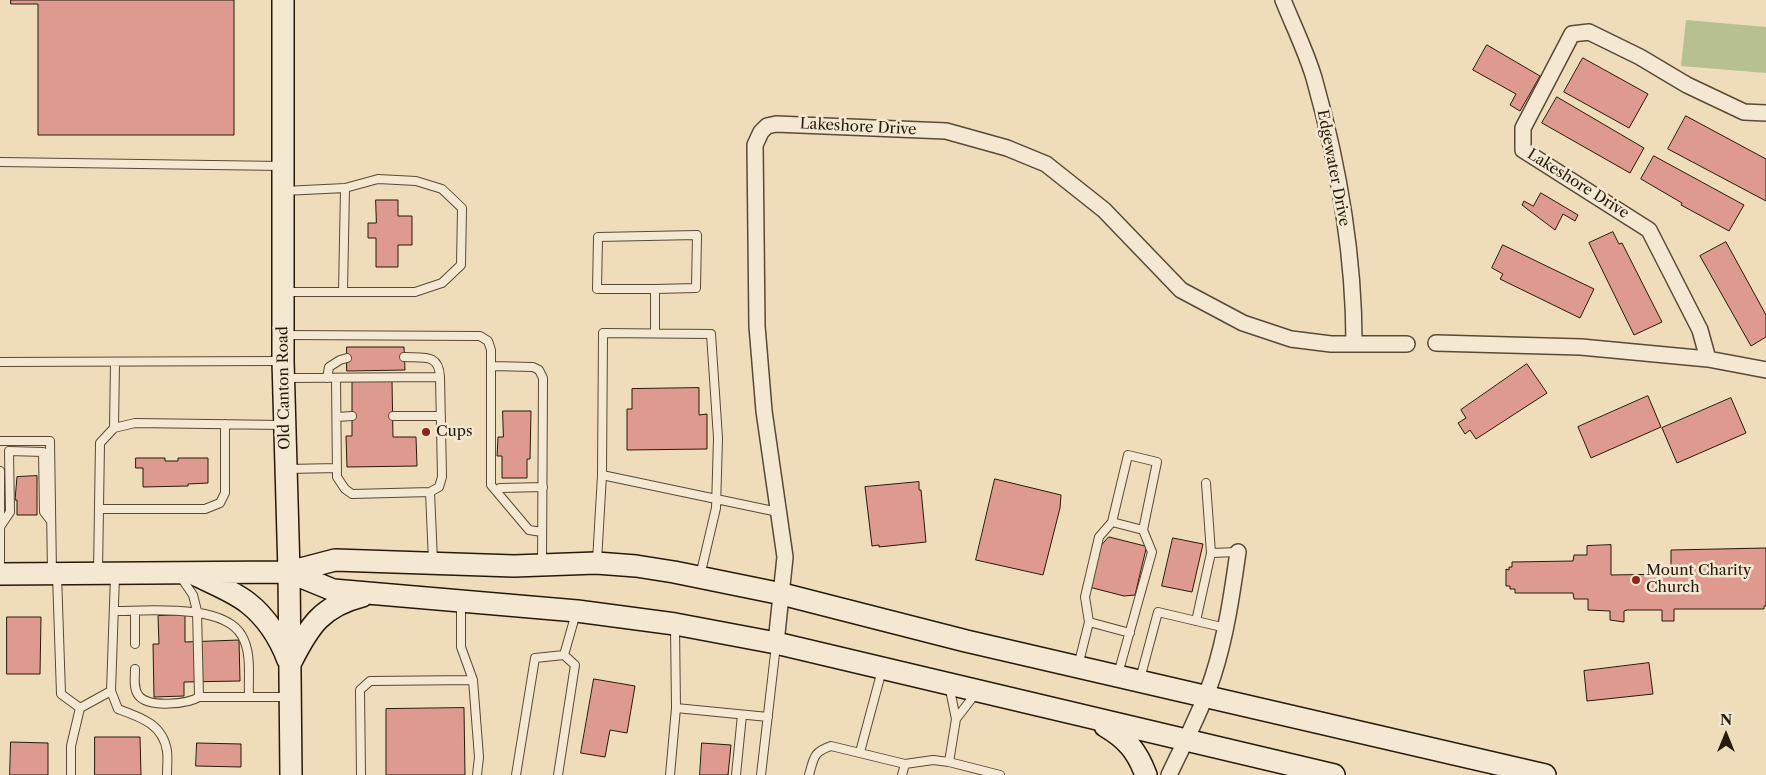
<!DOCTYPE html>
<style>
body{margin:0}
#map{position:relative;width:1766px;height:775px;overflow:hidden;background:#efdcba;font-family:"Libre Caslon Text",serif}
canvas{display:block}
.north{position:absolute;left:1701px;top:710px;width:50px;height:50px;-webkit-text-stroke:4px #f5e8d2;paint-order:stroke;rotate:0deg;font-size:14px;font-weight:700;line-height:20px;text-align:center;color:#271a0a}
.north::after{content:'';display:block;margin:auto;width:18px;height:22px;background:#271a0a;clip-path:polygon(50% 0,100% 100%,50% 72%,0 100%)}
</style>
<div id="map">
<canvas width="1766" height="775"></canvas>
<div class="north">N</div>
</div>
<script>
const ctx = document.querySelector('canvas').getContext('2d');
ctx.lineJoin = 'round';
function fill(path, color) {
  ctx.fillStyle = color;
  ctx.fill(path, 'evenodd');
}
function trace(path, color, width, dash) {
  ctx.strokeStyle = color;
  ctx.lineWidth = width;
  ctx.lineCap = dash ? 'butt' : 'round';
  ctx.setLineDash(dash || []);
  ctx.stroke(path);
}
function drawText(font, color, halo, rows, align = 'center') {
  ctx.font = font + ' "Libre Caslon Text",serif';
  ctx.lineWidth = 5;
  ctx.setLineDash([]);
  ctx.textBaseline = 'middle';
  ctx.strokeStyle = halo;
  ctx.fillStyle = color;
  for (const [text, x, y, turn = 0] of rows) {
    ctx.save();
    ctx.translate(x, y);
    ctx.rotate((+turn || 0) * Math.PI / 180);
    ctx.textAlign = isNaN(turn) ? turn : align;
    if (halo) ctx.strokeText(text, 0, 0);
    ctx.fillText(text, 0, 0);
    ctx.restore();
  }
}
fill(new Path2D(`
 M 1686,20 L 1766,27 L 1766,73 L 1681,66 Z`), '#b7c091');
const building = new Path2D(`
 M 11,0 L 234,0 L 234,135 L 38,135 L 38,4 L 11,4 Z
 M 1487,45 L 1540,76 L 1520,111 L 1510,105 L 1516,94 L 1473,70 Z
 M 1583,58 L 1648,94 L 1629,128 L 1564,92 Z
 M 1557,97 L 1644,148 L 1630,173 L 1542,123 Z
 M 1686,116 L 1766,159 L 1766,201 L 1668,149 Z
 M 1654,156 L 1744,205 L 1729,231 L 1681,205 L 1682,203 L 1641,179 Z
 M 1541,193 L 1578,215 L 1575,221 L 1563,214 L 1555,230 L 1522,205 L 1524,201 L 1533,206 Z
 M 376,200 L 398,200 L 398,216 L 412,216 L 412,245 L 398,245 L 398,267 L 376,267 L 376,238 L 368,238 L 368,223 L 376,223 Z
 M 1613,232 L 1619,244 L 1622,243 L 1662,322 L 1634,335 L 1589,243 Z
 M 1726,242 L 1766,315 L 1766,337 L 1751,346 L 1700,256 Z
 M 1503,245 L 1594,289 L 1580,318 L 1500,279 L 1503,274 L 1492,268 Z
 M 347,347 L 404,347 L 405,370 L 347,371 Z
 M 1527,364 L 1547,393 L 1476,439 L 1470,430 L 1465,434 L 1458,423 L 1466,418 L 1461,410 Z
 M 392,381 L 393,437 L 416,437 L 417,466 L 347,467 L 346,436 L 352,436 L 352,382 Z
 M 699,388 L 699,415 L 707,414 L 707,449 L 627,450 L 627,409 L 632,409 L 632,389 Z
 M 1648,396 L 1661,427 L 1591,458 L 1578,427 Z
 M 1731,398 L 1746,433 L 1677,463 L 1662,428 Z
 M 503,411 L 531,411 L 530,459 L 527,459 L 527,478 L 502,478 L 502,456 L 497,456 L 498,437 L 503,437 Z
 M 136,458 L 165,458 L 165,461 L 178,461 L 178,458 L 208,458 L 208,483 L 188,484 L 188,486 L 143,487 L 143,468 L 136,468 Z
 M 37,476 L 37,515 L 17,515 L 17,500 L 15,500 L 17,477 Z
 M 995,479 L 1061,495 L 1060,508 L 1043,575 L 976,560 Z
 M 919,482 L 919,490 L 921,490 L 926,542 L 879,547 L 879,545 L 872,546 L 865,487 Z
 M 1109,537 L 1145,546 L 1146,549 L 1135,595 L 1124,596 L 1089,587 L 1099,548 Z
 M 1173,538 L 1203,544 L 1192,592 L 1162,586 Z
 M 1611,545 L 1611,575 L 1671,574 L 1671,550 L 1766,548 L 1766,606 L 1764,606 L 1764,609 L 1674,609 L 1674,621 L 1662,621 L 1662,610 L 1627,610 L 1624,611 L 1624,622 L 1610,620 L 1610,611 L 1588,610 L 1588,599 L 1574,599 L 1573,593 L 1515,593 L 1515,589 L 1510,589 L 1510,586 L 1506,586 L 1506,569 L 1509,570 L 1509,567 L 1512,567 L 1512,562 L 1573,561 L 1574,555 L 1587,555 L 1587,546 Z
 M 185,615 L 185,642 L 239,640 L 240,681 L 184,682 L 184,696 L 154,697 L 153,644 L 159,644 L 158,616 Z
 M 7,617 L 41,617 L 40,674 L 7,674 Z
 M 1649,663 L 1653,694 L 1587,701 L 1584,671 Z
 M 594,679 L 635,686 L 627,733 L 610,730 L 605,757 L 581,753 Z
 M 464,708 L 465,775 L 386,775 L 386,709 Z
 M 95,737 L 140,737 L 141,775 L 95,775 Z
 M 11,742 L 48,743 L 48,775 L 10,775 Z
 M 197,743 L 241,744 L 241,767 L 196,766 Z
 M 702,743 L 731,745 L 728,775 L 700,775 Z`);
fill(building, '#de9a8e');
trace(building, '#271a0a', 1);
const lane = new Path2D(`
 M 0,162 L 282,166
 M 284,191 L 345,188 L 343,292 L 285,292
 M 655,289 L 597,289 L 598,237 L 697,235 L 696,288 L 655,289 L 655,333
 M 343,292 L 415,292 L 442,283 L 461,265 L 462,208 L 442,189 L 416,181 L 378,179 L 345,188
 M 284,335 L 480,336 L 488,341 L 491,350 L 491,366
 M 404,357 C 423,358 439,353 440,377
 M 0,362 L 280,361
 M 286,378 L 440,377 L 442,477 L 439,487 L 430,492 L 433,561
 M 327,378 L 329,367 L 340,360 L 347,358
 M 336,378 L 337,477 L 345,489 L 352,494 L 430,492
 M 393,416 L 441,416
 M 337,417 L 352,416
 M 114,428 L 115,362
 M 0,441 L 50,441 L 52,573
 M 287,469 L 337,468
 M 0,471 L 0,574
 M 602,475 L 603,333 L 711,334 L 718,438 L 716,508 L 700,576
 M 496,491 L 500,488 L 543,487
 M 99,509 L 205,509 L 220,503 L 225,493 L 225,424
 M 1112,522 L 1143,530
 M 0,527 L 10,512 L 9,451 L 43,452 L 44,512 L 51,521
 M 1211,553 L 1238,552
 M 597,561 L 602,475 L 778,512
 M 542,564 L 543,378 L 539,370 L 533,367 L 491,366 L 491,485 L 529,530 L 542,532
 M 98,572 L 100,443 L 114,428 L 135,423 L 282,425
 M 57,575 L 61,694 L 80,708
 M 115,576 L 111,691 L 118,709 C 140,717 163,724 167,751 C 168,758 167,767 167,775
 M 180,576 L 193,595 L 197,611 L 199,697
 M 461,602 L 461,647 L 473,680 L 479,757 L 477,775
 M 114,611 C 146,611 224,603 242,636 C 252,653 248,677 249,696
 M 135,611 L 135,644
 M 1196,621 L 1211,553 L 1206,483
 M 1089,622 L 1130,633
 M 564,655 L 576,613
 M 1078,666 L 1089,622 L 1085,597 L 1099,537 L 1112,522 L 1128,455 L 1157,462 L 1143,530 L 1152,552 L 1118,674
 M 135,669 C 135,678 133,689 139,696 C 149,708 188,704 199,697 L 288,697
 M 1140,679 L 1158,612 L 1226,628
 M 949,685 L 956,719 L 949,762 L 1000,775
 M 676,708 L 768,717
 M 956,719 L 976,693
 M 860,752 L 882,670
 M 905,764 L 933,760 L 949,762
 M 71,775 L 71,746 L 80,708 L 111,691
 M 361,775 L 360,690 L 370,681 L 473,680
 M 516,775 L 535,658 L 564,655
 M 558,775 L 575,665 L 564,655
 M 670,775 L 676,708 L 675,626
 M 736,775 L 742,715
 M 761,775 L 776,645
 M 809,775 C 814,758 813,752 831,746 L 905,764 L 902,775`);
const street = new Path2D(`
 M 1283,0 C 1293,25 1306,51 1314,78 C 1338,163 1354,254 1354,343
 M 1436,343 L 1581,347 L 1708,359 L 1766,370
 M 1708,359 L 1700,330 L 1649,230 L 1523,150 L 1523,128 L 1572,34 L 1589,32 L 1640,57 L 1687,85 L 1744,112 L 1766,113
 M 776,643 L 785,557 L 764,411 L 757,326 L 755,145 L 761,132 L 767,126 L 776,124 L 946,131 L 1007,148 L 1046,164 L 1104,210 L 1181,290 L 1243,323 L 1291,339 L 1331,344 L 1407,344
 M 1169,775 C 1184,743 1202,710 1213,676 C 1226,636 1232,594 1238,552`);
const secondary = new Path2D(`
 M 283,0 L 283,361 L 289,572 L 291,775
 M 289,572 L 333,590 L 577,611 L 675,624 L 776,643 L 1334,775
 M 0,574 L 289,572 L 335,560 L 514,566 L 596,563 L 636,566 L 674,572 L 782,594 L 966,641 L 1545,775
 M 194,574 C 211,583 233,591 248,603 C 266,617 280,639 288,660
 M 291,662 C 309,626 322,606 362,596
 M 1105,726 C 1127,739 1137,751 1146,775`);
trace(lane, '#594a36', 10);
trace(street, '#594a36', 18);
trace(secondary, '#271a0a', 24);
trace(lane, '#f5e8d2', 8);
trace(street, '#f5e8d2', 15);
trace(secondary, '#f5e8d2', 21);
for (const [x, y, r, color] of [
 [426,432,5,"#8f2418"],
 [1636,580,5,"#8f2418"]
]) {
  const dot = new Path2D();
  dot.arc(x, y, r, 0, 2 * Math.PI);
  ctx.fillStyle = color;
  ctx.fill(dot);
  trace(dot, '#f5e8d2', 2);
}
drawText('15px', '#271a0a', '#f5e8d2', [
 ["Lakeshore Drive",858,127,3],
 ["Edgewater Drive",1333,168,79],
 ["Lakeshore Drive",1578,184,32],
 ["Old Canton Road",284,388,-91]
]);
drawText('15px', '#271a0a', '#f5e8d2', [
 ["Cups",436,432],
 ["Mount Charity",1646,571],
 ["Church",1646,588]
], 'left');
</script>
